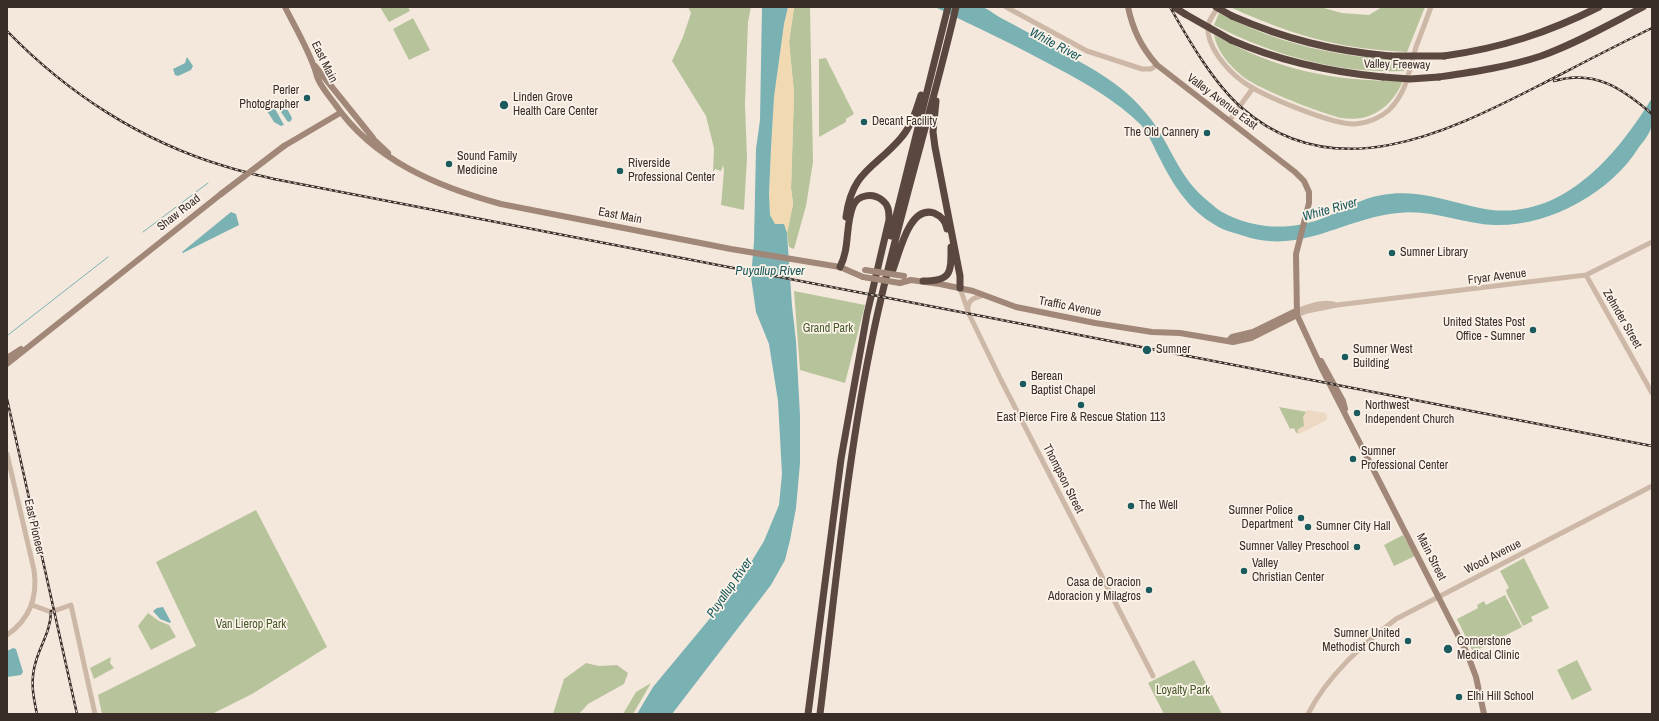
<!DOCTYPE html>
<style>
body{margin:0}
#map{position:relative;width:1659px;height:721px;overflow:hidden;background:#f4e8dc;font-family:"Archivo Narrow",sans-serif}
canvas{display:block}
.frame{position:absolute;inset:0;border:8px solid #392d28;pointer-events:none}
</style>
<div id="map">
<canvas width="1659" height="721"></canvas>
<div class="frame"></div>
</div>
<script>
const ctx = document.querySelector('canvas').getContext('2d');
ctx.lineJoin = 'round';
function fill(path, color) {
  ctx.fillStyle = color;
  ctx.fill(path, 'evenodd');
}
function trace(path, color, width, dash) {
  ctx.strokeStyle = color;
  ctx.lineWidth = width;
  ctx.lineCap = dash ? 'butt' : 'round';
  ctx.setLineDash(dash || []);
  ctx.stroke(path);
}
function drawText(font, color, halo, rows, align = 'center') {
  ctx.font = font + ' "Archivo Narrow",sans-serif';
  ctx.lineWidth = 3.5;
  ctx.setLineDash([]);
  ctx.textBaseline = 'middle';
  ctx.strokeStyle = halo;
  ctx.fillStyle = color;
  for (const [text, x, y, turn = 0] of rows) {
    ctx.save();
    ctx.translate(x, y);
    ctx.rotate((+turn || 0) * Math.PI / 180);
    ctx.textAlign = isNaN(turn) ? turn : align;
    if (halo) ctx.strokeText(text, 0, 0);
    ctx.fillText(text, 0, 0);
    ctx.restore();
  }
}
fill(new Path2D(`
 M 380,7 L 408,7 L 410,11 L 389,22 Z
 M 688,7 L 751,7 L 748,22 L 745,104 L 747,158 L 744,210 L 721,205 L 724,171 L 723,165 L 721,171 L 715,169 L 713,172 L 714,148 L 706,116 L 672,61 L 683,37 L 691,13 Z
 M 794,7 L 810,7 L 813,162 L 806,206 L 794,249 L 789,247 L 787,233 L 793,204 L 791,188 L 794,93 L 789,42 Z
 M 1230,7 L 1320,7 L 1342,13 L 1369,15 L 1382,7 L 1425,7 L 1407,52 C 1392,51 1377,50 1361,48 C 1316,42 1271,26 1230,7 Z
 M 1219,13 C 1278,44 1340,58 1406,60 L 1404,71 C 1339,74 1272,55 1214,25 Z
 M 413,18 L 430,50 L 409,60 L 393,29 Z
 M 1214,35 C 1278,70 1331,81 1403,81 C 1395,99 1383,113 1362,118 C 1356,119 1348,119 1341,118 C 1321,113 1255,88 1241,75 C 1229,65 1217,51 1214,35 Z
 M 826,58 L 854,114 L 846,119 L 846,122 L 819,137 L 819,59 Z
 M 794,291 L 865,305 L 845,383 L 800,370 Z
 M 1279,407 L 1324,415 L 1300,433 L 1296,433 L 1294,428 L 1290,429 Z
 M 256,510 L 327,647 L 252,694 L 212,714 L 102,714 L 98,695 L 196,646 L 156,562 Z
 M 1403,535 L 1415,556 L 1394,566 L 1384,545 Z
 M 1524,558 L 1549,608 L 1531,617 L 1533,621 L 1523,626 L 1507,594 L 1506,590 L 1509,588 L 1500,571 Z
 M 1505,595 L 1522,627 L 1473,652 L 1457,619 L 1478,608 L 1477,605 L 1484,601 L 1486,605 Z
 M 148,613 L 159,621 L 169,625 L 176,637 L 151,650 L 138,626 Z
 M 111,657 L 110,663 L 114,668 L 94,679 L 90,668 Z
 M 1194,660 L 1222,714 L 1164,714 L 1148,683 Z
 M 1577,660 L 1592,690 L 1572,700 L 1557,670 Z
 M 586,663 L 599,666 L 617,665 L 628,673 L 624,684 L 588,704 L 579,714 L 553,714 L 564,679 Z
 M 651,683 L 633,714 L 623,714 L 636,692 Z`), '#b7c49b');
fill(new Path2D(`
 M 788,7 L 794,7 L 789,42 L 794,93 L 791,188 L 793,204 L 787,233 L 785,227 L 775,224 L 773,222 L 770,215 L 769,194 L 774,97 L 784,24 Z`), '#f1dab1');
fill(new Path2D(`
 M 1307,410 L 1325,413 L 1327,415 L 1327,420 L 1297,435 L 1298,429 L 1304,426 L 1303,417 Z`), '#edd9c3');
fill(new Path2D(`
 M 762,7 L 788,7 L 784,24 L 774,97 L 771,149 L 769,194 L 770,215 L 775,224 L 784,224 L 787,233 L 792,306 L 796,341 L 800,416 L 800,463 L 796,508 L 790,540 L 785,560 L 771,585 L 672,714 L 637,714 L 653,687 L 736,587 L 764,541 L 779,505 L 782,474 L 778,401 L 769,344 L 756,312 L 751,277 L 754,242 L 756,149 L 760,120 Z
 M 935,7 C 948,7 971,4 982,7 C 989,9 995,15 1001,18 C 1016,26 1032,34 1046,43 C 1086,66 1121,80 1150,118 C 1173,148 1177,176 1209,202 C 1213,205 1218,210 1222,212 C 1255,230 1292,231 1326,217 C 1345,209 1362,198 1382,195 C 1414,189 1445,200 1475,207 C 1556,227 1614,160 1652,98 C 1652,106 1653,116 1652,124 C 1651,132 1644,141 1639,147 C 1611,193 1548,227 1494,225 C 1463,224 1431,209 1398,213 C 1340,219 1301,256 1241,235 C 1231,232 1220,229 1212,223 C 1186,207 1171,181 1158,155 C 1153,145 1148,133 1141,125 C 1117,101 1087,84 1057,68 C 1017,46 976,27 935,7 Z
 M 187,57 L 193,66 L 191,70 L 178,76 L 175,75 L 173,69 L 185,63 Z
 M 283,101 L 292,118 L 291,121 L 288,122 L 276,105 Z
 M 271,106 L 274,107 L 284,125 L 281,126 L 274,122 L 267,111 Z
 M 231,212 L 236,214 L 239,225 L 183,253 L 182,252 Z
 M 163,607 L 171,622 L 170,623 L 160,619 L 153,611 L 157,608 Z
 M 13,648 L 16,649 L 23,672 L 21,675 L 7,677 L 7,651 Z`), '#7ab1b3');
trace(new Path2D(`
 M 143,232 L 208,183
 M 8,335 L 108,257`), '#7ab1b3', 1);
trace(new Path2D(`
 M 1006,7 L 1087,51 L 1142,69 L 1151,69 L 1157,65
 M 1218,7 C 1215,13 1209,19 1208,26 C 1206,46 1227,70 1242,81 C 1260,95 1333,125 1355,124 C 1367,123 1380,118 1389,110 C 1407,92 1409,71 1416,47 C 1421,34 1426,20 1431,7
 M 1229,121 L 1253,88
 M 1586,275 L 1652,393
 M 960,288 L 969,314 L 1001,380 L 1153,676
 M 968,309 C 968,298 976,298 984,295
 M 1296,311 C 1308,307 1324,300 1337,305
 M 1297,315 L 1307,311 L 1337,305 L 1586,275 L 1652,242
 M 7,454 L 34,570 C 38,597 30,619 7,635
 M 32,605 L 51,612 L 71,605 L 95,714
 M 1308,714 C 1328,675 1362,645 1396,619 L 1652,486`), '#cdb8a7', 5);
trace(new Path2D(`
 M 285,7 C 295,27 307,47 314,67 C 316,71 316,75 318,79 C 322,88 329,96 335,104 C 373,160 438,187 501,204 L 731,249 L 840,267 L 863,277
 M 1128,7 C 1133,30 1141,47 1157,65 L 1295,172 L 1304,181 L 1309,192 L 1309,203 L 1296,254 L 1297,315 L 1322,369 L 1467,653 L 1476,677 L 1484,714
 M 315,66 L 373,138
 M 370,136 L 388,153
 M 284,146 L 340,113
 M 900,283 L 911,280 L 940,284 L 973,291 L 1016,307 L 1095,323 L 1152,332 L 1180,333 L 1233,342 L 1251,338 L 1297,315
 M 1229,340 L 1232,337 L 1253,332 L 1296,311
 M 7,358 L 21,349
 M 1321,361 L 1343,401 L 1345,409
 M 7,364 L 221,194`), '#a18778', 6);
trace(new Path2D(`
 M 1174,7 L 1185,14
 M 1232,16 C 1285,39 1333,51 1390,56
 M 1231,40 C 1279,61 1330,72 1383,77
 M 1444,56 C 1501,48 1547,33 1599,7
 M 1439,77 C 1473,72 1508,67 1541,56 C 1577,43 1610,24 1643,7
 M 936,101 L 933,132 L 935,147 L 960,276 L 960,288
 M 846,217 C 852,171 874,169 900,139 C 911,127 916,111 921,95
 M 891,236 L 948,7
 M 892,272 C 899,256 908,205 934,213 C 941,216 946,222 947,229
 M 923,281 C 952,281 951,272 951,247
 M 808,714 L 841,459 L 867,314 L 889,220 C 889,212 889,205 882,200 C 873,193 858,194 853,206 C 845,226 850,248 840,267
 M 820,714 C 836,586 847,456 874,330 C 897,221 931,115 956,7`), '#5a473f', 7);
const rail = new Path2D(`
 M 1170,7 C 1188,39 1214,84 1242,108 C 1333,188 1444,134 1536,87 C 1575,67 1613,47 1652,28
 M 7,31 C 67,93 141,141 224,166 C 240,171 257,175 274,179 L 1652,446
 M 1554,81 C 1595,69 1623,89 1652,114
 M 7,399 L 77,714
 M 37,714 C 33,696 30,680 36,661 C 41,644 51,630 51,611`);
trace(rail, '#392d28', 2.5);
trace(rail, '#fbf3e9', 1, [3]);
trace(new Path2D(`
 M 221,194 L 284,146
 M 865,270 L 904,276
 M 863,277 L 900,283`), '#a18778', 6);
trace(new Path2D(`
 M 1216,7 L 1232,16
 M 1185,14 L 1231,40
 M 1390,56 L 1444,56
 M 1383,77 L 1410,79 L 1439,77`), '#5a473f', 7);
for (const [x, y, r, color] of [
 [307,98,4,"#1b5a5d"],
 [504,105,5,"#1b5a5d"],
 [864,122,4,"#1b5a5d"],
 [1207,133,4,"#1b5a5d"],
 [449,164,4,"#1b5a5d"],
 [620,171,4,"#1b5a5d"],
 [1392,253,4,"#1b5a5d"],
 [1533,330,4,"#1b5a5d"],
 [1147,350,5,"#1b5a5d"],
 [1345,357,4,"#1b5a5d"],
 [1023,384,4,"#1b5a5d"],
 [1081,405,4,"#1b5a5d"],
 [1357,413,4,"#1b5a5d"],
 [1353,459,4,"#1b5a5d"],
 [1131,506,4,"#1b5a5d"],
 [1301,518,4,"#1b5a5d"],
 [1308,527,4,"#1b5a5d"],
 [1357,547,4,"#1b5a5d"],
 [1244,571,4,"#1b5a5d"],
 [1149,590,4,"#1b5a5d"],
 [1408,641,4,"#1b5a5d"],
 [1448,649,5,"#1b5a5d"],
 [1459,697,4,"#1b5a5d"]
]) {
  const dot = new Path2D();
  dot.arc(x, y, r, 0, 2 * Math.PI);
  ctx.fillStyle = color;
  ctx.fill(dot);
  trace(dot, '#fbf3e9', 1.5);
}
drawText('12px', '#392d28', '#fbf3e9', [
 ["East Main",324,62,64],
 ["Valley Freeway",1397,65,1],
 ["Valley Avenue East",1222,102,37],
 ["Shaw Road",179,213,-38],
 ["East Main",620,216,11],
 ["Fryar Avenue",1497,277,-7],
 ["Traffic Avenue",1070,307,11],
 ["Zehnder Street",1622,319,60],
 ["Thompson Street",1063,479,63],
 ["East Pioneer",34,527,77],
 ["Main Street",1431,557,63],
 ["Wood Avenue",1493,557,-27]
]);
drawText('12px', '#392d28', '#fbf3e9', [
 ["Perler",299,91,"right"],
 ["Photographer",299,105,"right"],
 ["Linden Grove",513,98],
 ["Health Care Center",513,112],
 ["Decant Facility",872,122],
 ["The Old Cannery",1199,133,"right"],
 ["Sound Family",457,157],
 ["Medicine",457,171],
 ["Riverside",628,164],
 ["Professional Center",628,178],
 ["Sumner Library",1400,253],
 ["United States Post",1525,323,"right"],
 ["Office - Sumner",1525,337,"right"],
 ["Sumner",1156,350],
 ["Sumner West",1353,350],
 ["Building",1353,364],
 ["Berean",1031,377],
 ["Baptist Chapel",1031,391],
 ["Northwest",1365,406],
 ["Independent Church",1365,420],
 ["East Pierce Fire & Rescue Station 113",1081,418,"center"],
 ["Sumner",1361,452],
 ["Professional Center",1361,466],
 ["The Well",1139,506],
 ["Sumner Police",1293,511,"right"],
 ["Department",1293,525,"right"],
 ["Sumner City Hall",1316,527],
 ["Sumner Valley Preschool",1349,547,"right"],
 ["Valley",1252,564],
 ["Christian Center",1252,578],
 ["Casa de Oracion",1141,583,"right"],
 ["Adoracion y Milagros",1141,597,"right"],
 ["Sumner United",1400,634,"right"],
 ["Methodist Church",1400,648,"right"],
 ["Cornerstone",1457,642],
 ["Medical Clinic",1457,656],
 ["Elhi Hill School",1467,697]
], 'left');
drawText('12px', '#48592a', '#fbf3e9', [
 ["Grand Park",828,329],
 ["Van Lierop Park",251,625],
 ["Loyalty Park",1183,691]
]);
drawText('italic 13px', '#1b5a5d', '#fbf3e9', [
 ["White River",1055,45,28],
 ["White River",1330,210,-16],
 ["Puyallup River",770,272],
 ["Puyallup River",730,588,-55]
]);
</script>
